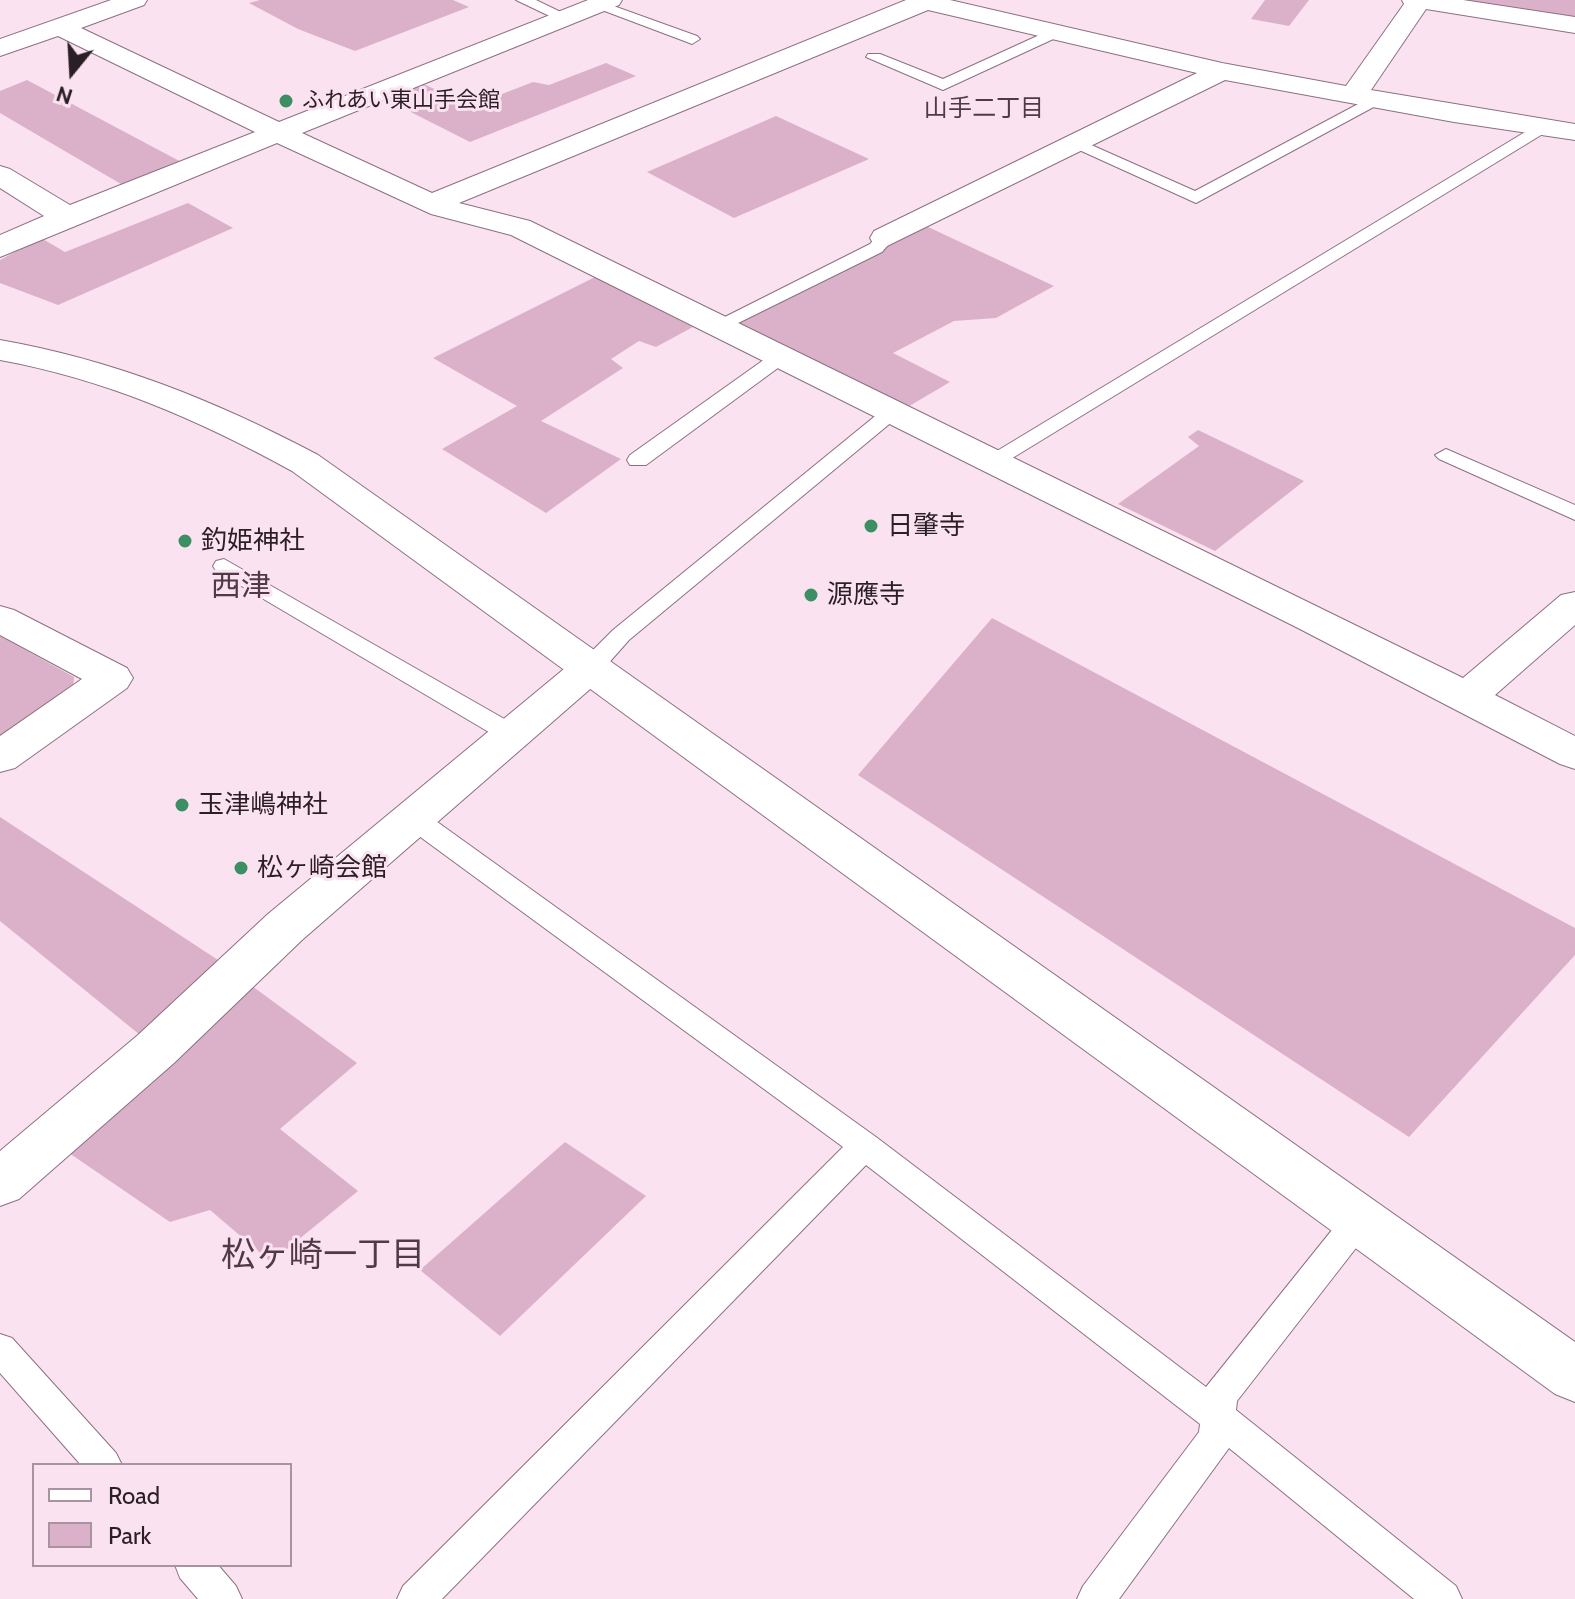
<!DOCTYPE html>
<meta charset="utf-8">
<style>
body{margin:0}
#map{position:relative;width:1575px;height:1599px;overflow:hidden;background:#fbe2f1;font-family:Cabin,sans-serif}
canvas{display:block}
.legend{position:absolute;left:32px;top:1463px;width:260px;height:104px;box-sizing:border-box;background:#fbe2f1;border:2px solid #a894a0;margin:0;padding:10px 14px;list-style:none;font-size:24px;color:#2b1f26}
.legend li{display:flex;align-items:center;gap:16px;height:40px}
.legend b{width:40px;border:2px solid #a894a0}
.north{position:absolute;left:32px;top:32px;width:80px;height:80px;-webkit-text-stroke:6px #fbe2f1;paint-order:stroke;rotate:198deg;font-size:22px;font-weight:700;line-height:32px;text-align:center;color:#2b1f26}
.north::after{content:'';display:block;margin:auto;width:28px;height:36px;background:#2b1f26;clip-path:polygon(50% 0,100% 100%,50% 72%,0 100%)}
</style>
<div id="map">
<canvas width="1575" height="1599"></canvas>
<ul class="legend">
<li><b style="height:10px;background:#fff"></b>Road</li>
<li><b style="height:22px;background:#dbb1ca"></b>Park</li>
</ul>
<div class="north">N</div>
</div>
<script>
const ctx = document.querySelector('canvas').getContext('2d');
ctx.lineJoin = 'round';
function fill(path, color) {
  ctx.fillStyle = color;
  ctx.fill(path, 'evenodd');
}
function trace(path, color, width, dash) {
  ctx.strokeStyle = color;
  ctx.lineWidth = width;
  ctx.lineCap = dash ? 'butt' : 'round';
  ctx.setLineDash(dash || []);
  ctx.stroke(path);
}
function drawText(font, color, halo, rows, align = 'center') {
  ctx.font = font + ' Cabin,"Noto Sans JP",sans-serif';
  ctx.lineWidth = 6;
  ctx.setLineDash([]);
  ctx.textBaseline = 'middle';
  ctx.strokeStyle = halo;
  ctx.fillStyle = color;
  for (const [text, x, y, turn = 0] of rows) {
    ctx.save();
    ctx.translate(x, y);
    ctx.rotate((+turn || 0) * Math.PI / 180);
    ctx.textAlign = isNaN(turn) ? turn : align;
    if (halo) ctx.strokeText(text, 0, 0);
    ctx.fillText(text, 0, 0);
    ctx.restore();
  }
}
fill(new Path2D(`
 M 260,0 L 453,0 L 469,7 L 355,51 L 298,29 L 249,3 Z
 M 1265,0 L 1309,0 L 1289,26 L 1251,19 Z
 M 1453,0 L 1575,0 L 1575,19 Z
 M 606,63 L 636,76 L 470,142 L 379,96 L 417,81 L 471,106 L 533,82 L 549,85 Z
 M 27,80 L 185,164 L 126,187 L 0,113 L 0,91 Z
 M 776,116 L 869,159 L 734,218 L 647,172 Z
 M 188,203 L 233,228 L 58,305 L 0,283 L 0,260 L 41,238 L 65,252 Z
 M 926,226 L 1054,286 L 996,318 L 954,321 L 893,353 L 950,382 L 906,408 L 727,325 Z
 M 595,277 L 693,327 L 656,347 L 639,341 L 611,359 L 623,368 L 541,421 L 621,459 L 546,513 L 442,449 L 517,406 L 433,358 Z
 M 1198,430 L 1304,481 L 1215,551 L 1118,504 L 1199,446 L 1188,437 Z
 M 992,618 L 1575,928 L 1575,955 L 1409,1137 L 858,775 Z
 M 0,636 L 74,677 L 73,690 L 0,741 Z
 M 0,817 L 218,960 L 140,1035 L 0,921 Z
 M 252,986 L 357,1063 L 280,1129 L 358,1191 L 271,1262 L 210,1210 L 170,1222 L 69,1153 Z
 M 565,1142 L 646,1196 L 500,1336 L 420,1270 Z`), '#dbb1ca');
const service = new Path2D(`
 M 516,0 L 536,0 L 573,18 L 565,23 L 560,21 Z
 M 597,0 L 697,36 L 700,39 L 692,44 L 687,42 L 594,7 L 592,4 Z
 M 1057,27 L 1062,29 L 1062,35 L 943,90 L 866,57 L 868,54 L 880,54 L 943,79 Z
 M 1375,95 L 1383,100 L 1381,103 L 1196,203 L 1066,144 L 1074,139 L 1080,140 L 1195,191 Z
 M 1540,123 L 1546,124 L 1548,128 L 1546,132 L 1001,465 L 985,465 L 982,460 Z
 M 885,233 L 894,238 L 882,252 L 722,331 L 715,333 L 705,327 L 870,244 L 879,234 Z
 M 779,352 L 786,354 L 789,358 L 786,362 L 646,465 L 630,465 L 627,460 L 630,455 L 772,354 Z
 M 892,406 L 899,408 L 902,412 L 899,416 L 629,640 L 599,674 L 581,674 L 578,668 L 581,662 L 613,630 L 885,408 Z
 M 1446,449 L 1575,505 L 1575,520 L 1439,459 L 1435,455 Z
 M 224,559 L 522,729 L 526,735 L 522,741 L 513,744 L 504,741 L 216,571 L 213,566 L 216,561 Z
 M 413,809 L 422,811 L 876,1137 L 1206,1387 L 1348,1210 L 1359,1206 L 1370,1210 L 1375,1220 L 1370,1230 L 1237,1401 L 1236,1410 L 1456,1586 L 1462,1599 L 1414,1599 L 1229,1448 L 1119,1599 L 1077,1599 L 1083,1586 L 1199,1432 L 1200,1424 L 866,1165 L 442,1599 L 397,1599 L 403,1586 L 843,1147 L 404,825 L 400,818 L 404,811 Z
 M 0,1334 L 12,1338 L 116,1453 L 122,1465 L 81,1465 L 0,1373 Z
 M 175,1565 L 218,1565 L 236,1586 L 242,1599 L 198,1599 L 180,1578 Z`);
const minor = new Path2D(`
 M 111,0 L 147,0 L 144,5 L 81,28 L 279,122 L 588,0 L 622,0 L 619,5 L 302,133 L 432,193 L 906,0 L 950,0 L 1222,63 L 1346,86 L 1404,4 L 1402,0 L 1463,0 L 1575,17 L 1575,33 L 1426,9 L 1371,90 L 1575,124 L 1575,140 L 1454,122 L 1225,80 L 885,247 L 874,245 L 870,238 L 874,231 L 1197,73 L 928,10 L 459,203 L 530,221 L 1463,678 L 1561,595 L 1575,592 L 1575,625 L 1495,695 L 1575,736 L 1575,769 L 1560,764 L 1298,628 L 511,235 L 431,214 L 277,143 L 0,257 L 0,235 L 44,216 L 0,188 L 0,166 L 10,169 L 70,205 L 255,132 L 58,36 L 0,56 L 0,39 Z
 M 0,606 L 14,610 L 127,668 L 133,678 L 127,688 L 15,768 L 0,772 L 0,736 L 82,679 L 0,635 Z
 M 590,655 L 604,659 L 610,668 L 604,677 L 302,940 L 174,1063 L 19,1199 L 0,1206 L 0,1151 L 138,1035 L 268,914 L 576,659 Z`);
const tertiary = new Path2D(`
 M 0,340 C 114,360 216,401 318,455 L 1575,1342 L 1575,1402 L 1555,1394 L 292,471 C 199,420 105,379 0,360 Z`);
trace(service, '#8c7081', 2);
trace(minor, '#8c7081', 2);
trace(tertiary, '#8c7081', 2);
fill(service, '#fff');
fill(minor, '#fff');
fill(tertiary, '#fff');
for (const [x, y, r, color] of [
 [286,101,8,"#3b8f62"],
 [871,526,8,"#3b8f62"],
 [185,541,8,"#3b8f62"],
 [811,595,8,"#3b8f62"],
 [182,805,8,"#3b8f62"],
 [241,868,8,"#3b8f62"]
]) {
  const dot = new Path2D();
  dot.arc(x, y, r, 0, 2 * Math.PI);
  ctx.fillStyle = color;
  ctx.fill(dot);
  trace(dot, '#fbe2f1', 3);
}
drawText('22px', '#2b1f26', '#fbe2f1', [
 ["ふれあい東山手会館",302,101]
], 'left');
drawText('24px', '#513948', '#fbe2f1', [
 ["山手二丁目",984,109]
]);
drawText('26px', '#2b1f26', '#fbe2f1', [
 ["日肇寺",887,526],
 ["釣姫神社",201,541],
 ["源應寺",827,595],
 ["玉津嶋神社",198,805],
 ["松ヶ崎会館",257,868]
], 'left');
drawText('30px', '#513948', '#fbe2f1', [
 ["西津",241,587]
]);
drawText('34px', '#513948', '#fbe2f1', [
 ["松ヶ崎一丁目",323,1256]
]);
</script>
